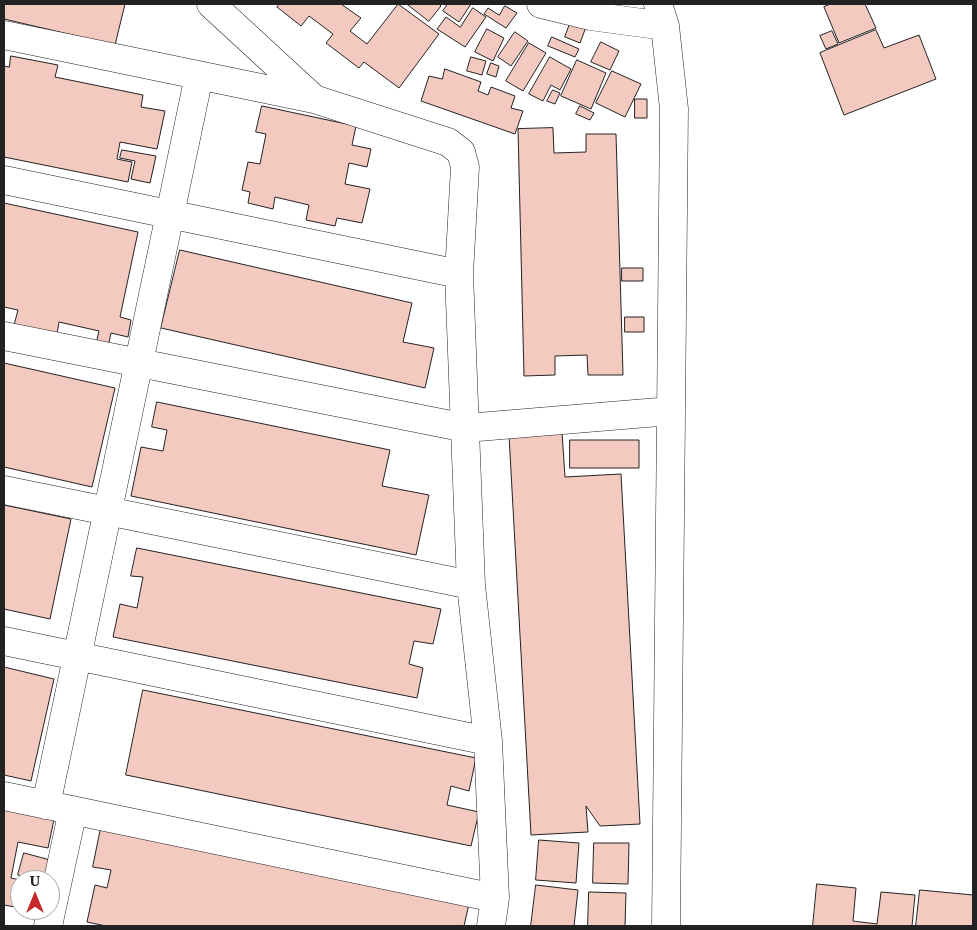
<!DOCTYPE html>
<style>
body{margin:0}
#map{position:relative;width:977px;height:930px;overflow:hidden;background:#fff;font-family:"IBM Plex Serif",serif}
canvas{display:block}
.frame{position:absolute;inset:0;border:5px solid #222;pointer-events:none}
.north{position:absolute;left:10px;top:870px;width:50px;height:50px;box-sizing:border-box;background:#fff;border:1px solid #a7a7a7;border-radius:50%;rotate:0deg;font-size:14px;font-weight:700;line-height:20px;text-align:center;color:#222}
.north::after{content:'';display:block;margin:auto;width:18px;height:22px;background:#c62828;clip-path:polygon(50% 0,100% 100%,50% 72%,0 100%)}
</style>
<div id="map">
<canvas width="977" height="930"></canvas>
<div class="frame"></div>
<div class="north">U</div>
</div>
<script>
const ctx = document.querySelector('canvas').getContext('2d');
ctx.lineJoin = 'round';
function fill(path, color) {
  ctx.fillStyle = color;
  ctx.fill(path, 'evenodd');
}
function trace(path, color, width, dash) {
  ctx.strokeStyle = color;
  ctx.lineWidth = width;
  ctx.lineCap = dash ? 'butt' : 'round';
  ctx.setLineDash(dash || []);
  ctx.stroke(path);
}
const building = new Path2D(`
 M 4,4 L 125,4 L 115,45 L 4,19 Z
 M 280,4 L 341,4 L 361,18 L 350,31 L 367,44 L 398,4 L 439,34 L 399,88 L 364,62 L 359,68 L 326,43 L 333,34 L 309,16 L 301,26 L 277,7 Z
 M 407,4 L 439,4 L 441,6 L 429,21 Z
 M 448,4 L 471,4 L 459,22 L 443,11 Z
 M 831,4 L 865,4 L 876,28 L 839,43 L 824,7 Z
 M 505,6 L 517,13 L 506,28 L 484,14 L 488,8 L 499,15 Z
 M 473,8 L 486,17 L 465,47 L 437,29 L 446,17 L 460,27 Z
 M 571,21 L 586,27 L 580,43 L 565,37 Z
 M 487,29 L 504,38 L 493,61 L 475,52 Z
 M 876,30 L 884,48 L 919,35 L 936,79 L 844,115 L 820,53 Z
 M 832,31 L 838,44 L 826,49 L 820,36 Z
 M 515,32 L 528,41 L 511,66 L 498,57 Z
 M 552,37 L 579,49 L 575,57 L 548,46 Z
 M 601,42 L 619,51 L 610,70 L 591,62 Z
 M 529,43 L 546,53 L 523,91 L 506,81 Z
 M 11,56 L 58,65 L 55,77 L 143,95 L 141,107 L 165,111 L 157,149 L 120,142 L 117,159 L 132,162 L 128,182 L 4,157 L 4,66 L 9,67 Z
 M 471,57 L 486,61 L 482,75 L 467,71 Z
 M 550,57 L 571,69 L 560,90 L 551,85 L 543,101 L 529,94 Z
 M 577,60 L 606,73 L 591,109 L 561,96 Z
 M 491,63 L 499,66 L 496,77 L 487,74 Z
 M 445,69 L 481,82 L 478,91 L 488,95 L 491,87 L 515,96 L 511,108 L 523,111 L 515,134 L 421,101 L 429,76 L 442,79 Z
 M 612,71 L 641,84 L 625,117 L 596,103 Z
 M 553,90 L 560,93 L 555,104 L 547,101 Z
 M 635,99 L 647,99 L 647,118 L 635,118 Z
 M 262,106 L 356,126 L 352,145 L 371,149 L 367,167 L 349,163 L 345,184 L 370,189 L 362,223 L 337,218 L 335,226 L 306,220 L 309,205 L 275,197 L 273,209 L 248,203 L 250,192 L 242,190 L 248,162 L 260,164 L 266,134 L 256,132 Z
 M 580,106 L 594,113 L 590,120 L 576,114 Z
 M 553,128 L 554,153 L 586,152 L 586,134 L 616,134 L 623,375 L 588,375 L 587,355 L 555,356 L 555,375 L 524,376 L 518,129 Z
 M 122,150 L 156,156 L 150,183 L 131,179 L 135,161 L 120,158 Z
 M 4,203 L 138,232 L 120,317 L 131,320 L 128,337 L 111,333 L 108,347 L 96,344 L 99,331 L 59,322 L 57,334 L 14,325 L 18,310 L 4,307 Z
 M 180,250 L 412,303 L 403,342 L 434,348 L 425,388 L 161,328 Z
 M 622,268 L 643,268 L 643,281 L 622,281 Z
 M 625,317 L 644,317 L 644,332 L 625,332 Z
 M 4,363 L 115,388 L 92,487 L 4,467 Z
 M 157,402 L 390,450 L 382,486 L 429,495 L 416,555 L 131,496 L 141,447 L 163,451 L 167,430 L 152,427 Z
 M 562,432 L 565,477 L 621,474 L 640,824 L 600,826 L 586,806 L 588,832 L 531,835 L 509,435 Z
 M 570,440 L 639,440 L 639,468 L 570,468 Z
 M 4,505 L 71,519 L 50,619 L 4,609 Z
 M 137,548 L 441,609 L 433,644 L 414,641 L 409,664 L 423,668 L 417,698 L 113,637 L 120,604 L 137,608 L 143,577 L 131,576 Z
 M 4,667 L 54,679 L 31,781 L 4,775 Z
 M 143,690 L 476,758 L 469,791 L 451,786 L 447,805 L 479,812 L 471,846 L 126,775 Z
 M 4,799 L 56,810 L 48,848 L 18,842 L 11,878 L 20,880 L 20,908 L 4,905 Z
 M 103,818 L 471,895 L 464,926 L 106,926 L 87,922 L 95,885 L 107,888 L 111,870 L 93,867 Z
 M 539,840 L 579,843 L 576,883 L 536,880 Z
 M 594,843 L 629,843 L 628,884 L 593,883 Z
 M 24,853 L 54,861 L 49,880 L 35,880 L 18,875 Z
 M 817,884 L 856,888 L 853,921 L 877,924 L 881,892 L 915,895 L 912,926 L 813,926 Z
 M 536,885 L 578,890 L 574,926 L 531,926 Z
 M 920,890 L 973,895 L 973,926 L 916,926 Z
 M 589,892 L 626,893 L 625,926 L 588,926 Z`);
fill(building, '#f3c9c0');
trace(building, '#222', 1);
const street = new Path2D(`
 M 211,4 L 314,99
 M 541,4 L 590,16 L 665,26
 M 658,4 L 665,26 L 674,109 L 666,926
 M 4,35 L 314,99 L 448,142 L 461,152 L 465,167 L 459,274 L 471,585 L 488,741 L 495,898 L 491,926
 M 4,180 L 459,274
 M 4,336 L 466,428 L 671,411
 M 4,490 L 471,585
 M 4,641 L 488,741
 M 4,796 L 495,898
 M 46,805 L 199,76
 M 48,926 L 73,810`);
trace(street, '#222', 29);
trace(street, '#fff', 28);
</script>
